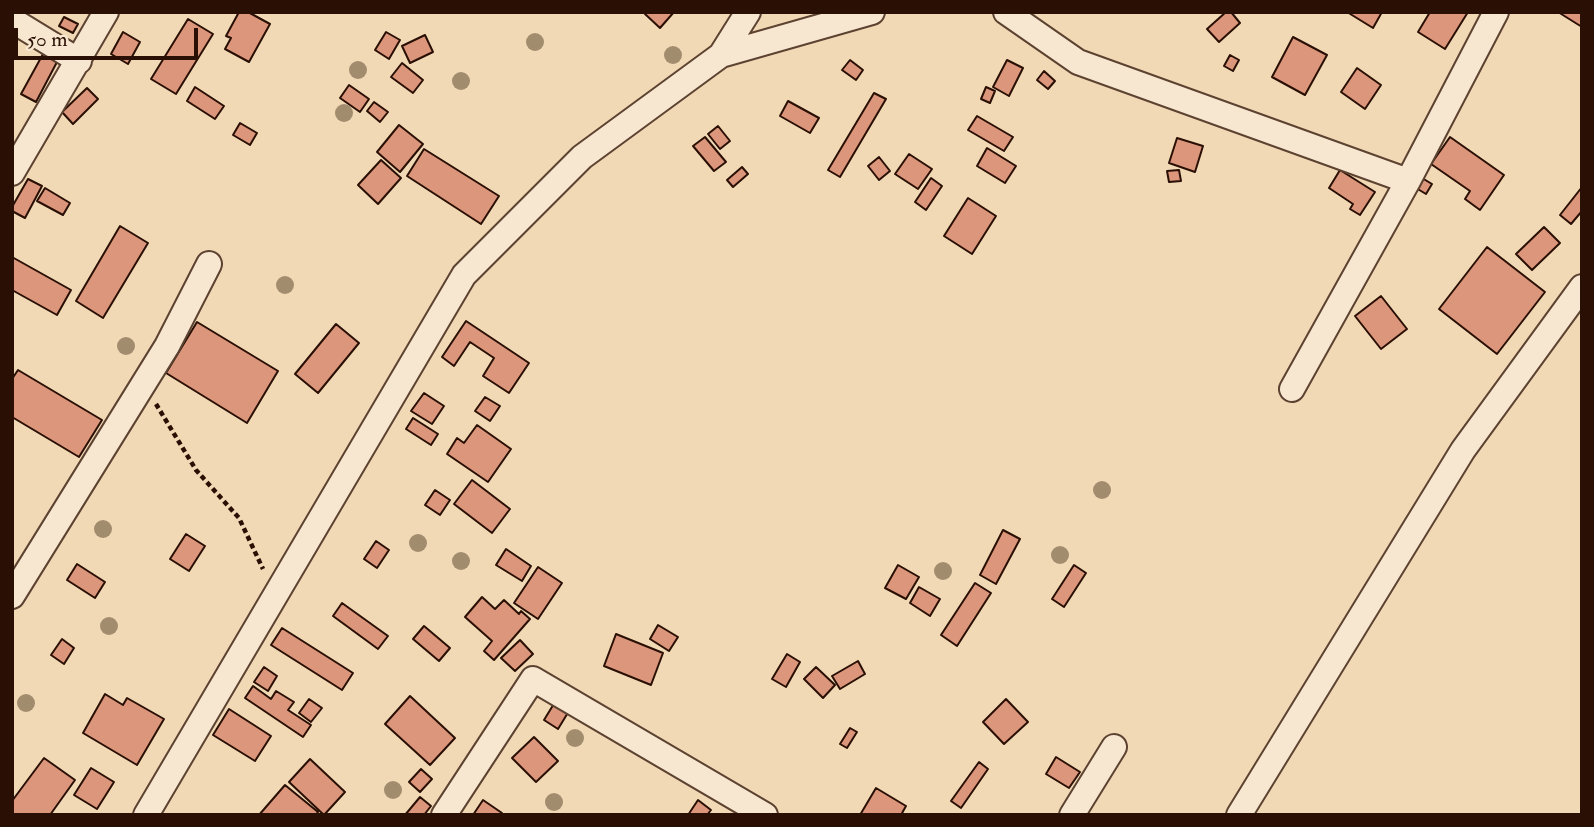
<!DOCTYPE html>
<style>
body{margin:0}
#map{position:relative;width:1594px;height:827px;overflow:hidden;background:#f2d9b6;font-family:"IM FELL Double Pica",serif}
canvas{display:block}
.frame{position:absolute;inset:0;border:14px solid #2a1004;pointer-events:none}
.scale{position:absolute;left:14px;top:28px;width:184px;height:32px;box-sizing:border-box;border:4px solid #2a1004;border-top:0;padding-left:9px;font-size:21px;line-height:24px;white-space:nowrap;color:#2a1004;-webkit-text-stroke:5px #f7e6d0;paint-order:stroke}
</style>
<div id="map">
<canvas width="1594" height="827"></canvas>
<div class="frame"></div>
<div class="scale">50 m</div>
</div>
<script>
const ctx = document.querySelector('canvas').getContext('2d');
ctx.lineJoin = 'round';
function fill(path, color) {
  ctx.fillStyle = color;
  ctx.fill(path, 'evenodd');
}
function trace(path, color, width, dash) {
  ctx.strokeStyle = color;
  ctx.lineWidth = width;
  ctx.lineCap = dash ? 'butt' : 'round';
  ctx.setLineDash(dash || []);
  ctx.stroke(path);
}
const building = new Path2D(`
 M 239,12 L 248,12 L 270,24 L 249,62 L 225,49 L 231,38 L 226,36 Z
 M 647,12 L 674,12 L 660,28 L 645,14 Z
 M 1226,12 L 1231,12 L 1240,23 L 1219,42 L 1207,29 Z
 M 1347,12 L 1382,12 L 1373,28 Z
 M 1430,12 L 1468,12 L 1445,49 L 1418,32 Z
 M 1558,12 L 1582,12 L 1582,27 Z
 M 64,17 L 78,24 L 73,33 L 59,26 Z
 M 188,19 L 213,34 L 176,94 L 151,79 Z
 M 123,32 L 140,42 L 128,64 L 111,54 Z
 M 386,32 L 400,40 L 389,59 L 375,50 Z
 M 425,35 L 433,52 L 410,63 L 402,46 Z
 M 1293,37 L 1327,55 L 1305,95 L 1272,77 Z
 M 43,54 L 57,62 L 36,102 L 21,94 Z
 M 1230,55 L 1239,60 L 1233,71 L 1224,66 Z
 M 850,60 L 863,70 L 856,80 L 842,70 Z
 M 1007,60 L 1023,68 L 1009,96 L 993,87 Z
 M 402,63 L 423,80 L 413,93 L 391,77 Z
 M 1357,68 L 1381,85 L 1365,109 L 1341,92 Z
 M 1044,71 L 1055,81 L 1048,89 L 1037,80 Z
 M 349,85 L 369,99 L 360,112 L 340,98 Z
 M 195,87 L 224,106 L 215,119 L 187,101 Z
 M 986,87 L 995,91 L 990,103 L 981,99 Z
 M 87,88 L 98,99 L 73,124 L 62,112 Z
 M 874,93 L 886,99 L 840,177 L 828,170 Z
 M 788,101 L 819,118 L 810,133 L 780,116 Z
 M 374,102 L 388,112 L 380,122 L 367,111 Z
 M 977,116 L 1013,137 L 1004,151 L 968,130 Z
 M 240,123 L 257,133 L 250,145 L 233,135 Z
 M 399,125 L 423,144 L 400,172 L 377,152 Z
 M 718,126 L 730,141 L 720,149 L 708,134 Z
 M 705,137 L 726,162 L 714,171 L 693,146 Z
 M 1450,137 L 1504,175 L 1480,210 L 1465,199 L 1470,191 L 1431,164 Z
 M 1177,138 L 1203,146 L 1195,172 L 1169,163 Z
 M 987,148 L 1016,166 L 1005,183 L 977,166 Z
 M 424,149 L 499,196 L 481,224 L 407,176 Z
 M 909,154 L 932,169 L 918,189 L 895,174 Z
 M 879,157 L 890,171 L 879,180 L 868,166 Z
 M 381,160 L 401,178 L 378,204 L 358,185 Z
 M 742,167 L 748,174 L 733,187 L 727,180 Z
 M 1179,170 L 1181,181 L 1169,182 L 1167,171 Z
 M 1340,170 L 1375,192 L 1360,215 L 1350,209 L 1353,204 L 1329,188 Z
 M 931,178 L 942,186 L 926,210 L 915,202 Z
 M 1422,178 L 1432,184 L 1426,194 L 1416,188 Z
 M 28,179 L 42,186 L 25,218 L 12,211 L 12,207 Z
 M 1582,187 L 1582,211 L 1571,224 L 1560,215 Z
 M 45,188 L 70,203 L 63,215 L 37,201 Z
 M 968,198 L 996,216 L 972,254 L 944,236 Z
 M 120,226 L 148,243 L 103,318 L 76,301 Z
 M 1544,227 L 1560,243 L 1532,270 L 1516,254 Z
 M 1487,247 L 1545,292 L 1497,354 L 1439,309 Z
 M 12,257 L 71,290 L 57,315 L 12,290 Z
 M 1381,296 L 1407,329 L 1381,349 L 1355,316 Z
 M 466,321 L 529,363 L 509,393 L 483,376 L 494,358 L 470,342 L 454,366 L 442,357 Z
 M 197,322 L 278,371 L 247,423 L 166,373 Z
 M 336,324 L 359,343 L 318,393 L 295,374 Z
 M 18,370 L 102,420 L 79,457 L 12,417 L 12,379 Z
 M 424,393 L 444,406 L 432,424 L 411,411 Z
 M 485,397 L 500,406 L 490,421 L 475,411 Z
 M 413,418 L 438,434 L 431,445 L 406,429 Z
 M 477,425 L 511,449 L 488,482 L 447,454 L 457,438 L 464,443 Z
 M 472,480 L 510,509 L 492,533 L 454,504 Z
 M 435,490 L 450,500 L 440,515 L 425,505 Z
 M 1003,530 L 1020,539 L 996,584 L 980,575 Z
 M 186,534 L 205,546 L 189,571 L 170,559 Z
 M 376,541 L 389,550 L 377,568 L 364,559 Z
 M 506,549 L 531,566 L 522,581 L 496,565 Z
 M 77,564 L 105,582 L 95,598 L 67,580 Z
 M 898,565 L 919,577 L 906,599 L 885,588 Z
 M 1074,565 L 1086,573 L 1064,607 L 1052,599 Z
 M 538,567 L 562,583 L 538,619 L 514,603 Z
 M 975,583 L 991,593 L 957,646 L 941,635 Z
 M 919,587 L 940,599 L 930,616 L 910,603 Z
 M 482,597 L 495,609 L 504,600 L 519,614 L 521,611 L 530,619 L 494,660 L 484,651 L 492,641 L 465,617 Z
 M 342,603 L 388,636 L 378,649 L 333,616 Z
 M 658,625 L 678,637 L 669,651 L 650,639 Z
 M 424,626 L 450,648 L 439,661 L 413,639 Z
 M 282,628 L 353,673 L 342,690 L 271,645 Z
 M 616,634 L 663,653 L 651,685 L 604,666 Z
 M 62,639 L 74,648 L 64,664 L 51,655 Z
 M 520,640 L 533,654 L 515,671 L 501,658 Z
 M 787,654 L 800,662 L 786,687 L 772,679 Z
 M 858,661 L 865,674 L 840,689 L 832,676 Z
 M 264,667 L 277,676 L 268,691 L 254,682 Z
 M 816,667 L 835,685 L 823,698 L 804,679 Z
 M 253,686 L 271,699 L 276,691 L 294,702 L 288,710 L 311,725 L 303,737 L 245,698 Z
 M 105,694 L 123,705 L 127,698 L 164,719 L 137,765 L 83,733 Z
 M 410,696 L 455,738 L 430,765 L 385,724 Z
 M 309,699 L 322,708 L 311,722 L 299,713 Z
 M 1006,699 L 1028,722 L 1004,744 L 983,722 Z
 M 555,702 L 569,711 L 558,729 L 544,720 Z
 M 229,709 L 271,736 L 255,761 L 213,735 Z
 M 850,728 L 857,732 L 847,748 L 840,744 Z
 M 534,737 L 558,761 L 536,782 L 512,758 Z
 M 1056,757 L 1080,772 L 1069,788 L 1046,774 Z
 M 44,758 L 75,780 L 50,815 L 15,815 L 12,813 L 12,801 Z
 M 310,759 L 345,792 L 324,815 L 289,782 Z
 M 979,762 L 988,769 L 961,808 L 951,801 Z
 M 91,768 L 114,782 L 97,809 L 74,795 Z
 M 421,769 L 432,779 L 420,792 L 409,782 Z
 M 285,785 L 318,812 L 316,815 L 259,815 Z
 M 876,788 L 906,806 L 901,815 L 860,815 Z
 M 420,797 L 431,806 L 424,815 L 405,815 Z
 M 483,800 L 502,813 L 500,815 L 473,815 Z
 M 698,800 L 711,810 L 707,815 L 688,815 Z`);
fill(building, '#db967c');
trace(building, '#2a1004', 2);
const street = new Path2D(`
 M 1006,12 L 1078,62 L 1408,181
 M 12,20 L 79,61
 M 721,55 L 748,12
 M 12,173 L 106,12
 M 1292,389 L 1408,181 L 1496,12
 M 12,596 L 167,346 L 209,264
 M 146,815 L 464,275 L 582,157 L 721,55 L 872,12
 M 444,815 L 533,679 L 765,815
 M 1072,815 L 1114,747
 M 1239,815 L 1463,450 L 1582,287`);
trace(street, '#5c4230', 28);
trace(new Path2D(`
 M 156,404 L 196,470 L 239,518 L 263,569`), '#2a1004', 4.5, [5, 3.5]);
trace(street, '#f7e6d0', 24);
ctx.fillStyle = '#a18c6e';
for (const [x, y] of [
 [535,42],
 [673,55],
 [358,70],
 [461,81],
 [344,113],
 [285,285],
 [126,346],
 [1102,490],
 [103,529],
 [418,543],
 [1060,555],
 [461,561],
 [943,571],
 [109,626],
 [26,703],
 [575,738],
 [393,790],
 [554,802]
]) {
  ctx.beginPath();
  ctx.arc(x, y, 9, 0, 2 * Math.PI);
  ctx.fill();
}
</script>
